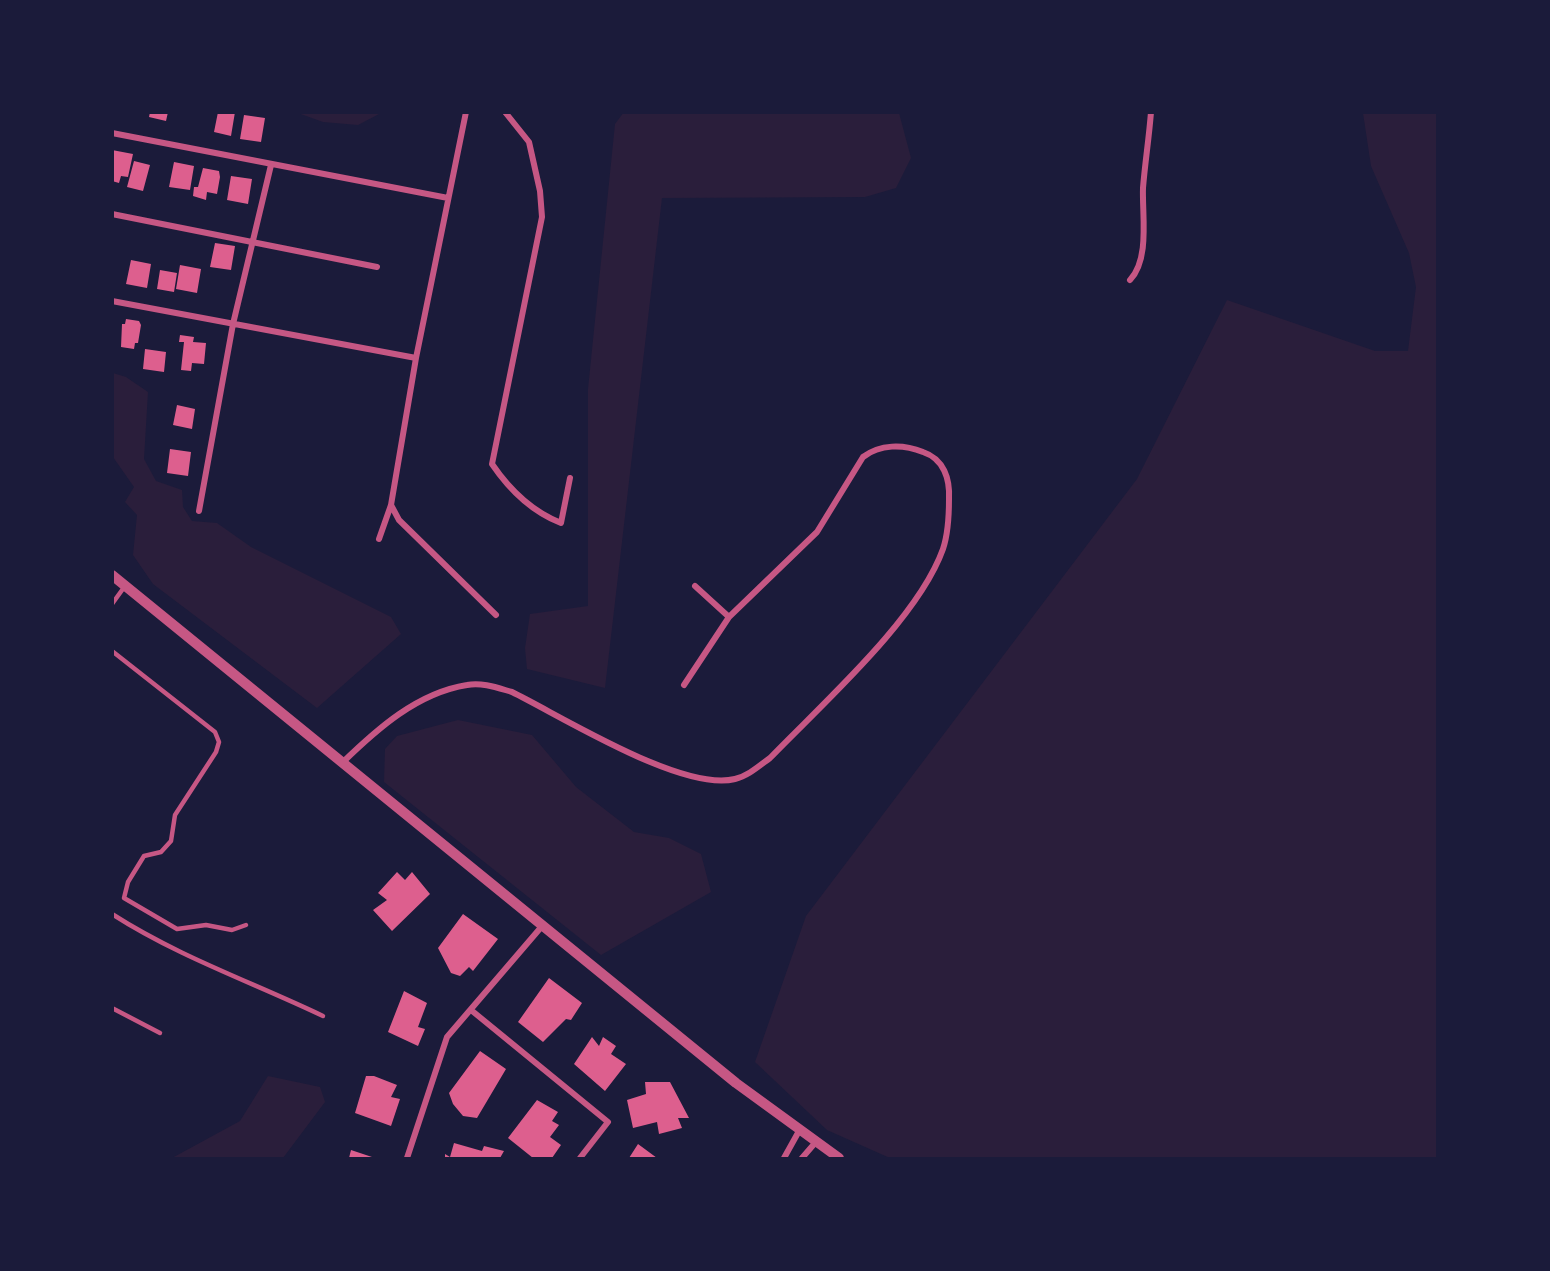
<!DOCTYPE html>
<style>
body{margin:0}
#map{position:relative;width:1550px;height:1271px;overflow:hidden;background:#1b1b3a;font-family:"IBM Plex Serif",serif}
canvas{display:block}
.frame{position:absolute;inset:0;border:114px solid #1b1b3a;pointer-events:none}
</style>
<div id="map">
<canvas width="1550" height="1271"></canvas>
<div class="frame"></div>
</div>
<script>
const ctx = document.querySelector('canvas').getContext('2d');
ctx.lineJoin = 'round';
function fill(path, color) {
  ctx.fillStyle = color;
  ctx.fill(path, 'evenodd');
}
function trace(path, color, width, dash) {
  ctx.strokeStyle = color;
  ctx.lineWidth = width;
  ctx.lineCap = dash ? 'butt' : 'round';
  ctx.setLineDash(dash || []);
  ctx.stroke(path);
}
fill(new Path2D(`
 M 624,112 L 899,113 L 911,158 L 896,188 L 865,197 L 662,198 L 605,688 L 527,669 L 525,648 L 530,614 L 588,606 L 588,389 L 615,124 Z
 M 298,113 L 381,113 L 358,125 L 323,122 Z
 M 1363,113 L 1437,113 L 1436,1158 L 890,1158 L 827,1130 L 755,1062 L 806,916 L 1137,479 L 1227,300 L 1375,351 L 1408,351 L 1416,287 L 1409,253 L 1371,166 Z
 M 113,373 L 126,377 L 148,392 L 144,459 L 156,481 L 182,490 L 183,507 L 192,521 L 217,523 L 251,547 L 391,617 L 401,634 L 317,708 L 153,584 L 133,555 L 137,515 L 125,502 L 134,487 L 113,457 Z
 M 458,720 L 532,735 L 576,787 L 634,832 L 669,838 L 701,854 L 711,892 L 601,955 L 384,782 L 385,749 L 397,736 Z
 M 268,1076 L 320,1087 L 325,1102 L 283,1158 L 172,1158 L 240,1121 Z`), '#2a1e3b');
fill(new Path2D(`
 M 150,112 L 168,112 L 166,121 L 149,117 Z
 M 218,112 L 235,112 L 231,136 L 214,132 Z
 M 244,115 L 265,118 L 261,142 L 240,139 Z
 M 112,150 L 133,154 L 128,177 L 121,176 L 119,183 L 112,181 Z
 M 134,161 L 150,165 L 143,191 L 127,187 Z
 M 174,162 L 194,166 L 190,190 L 169,187 Z
 M 203,168 L 219,171 L 220,177 L 217,194 L 207,192 L 206,200 L 193,196 L 194,187 L 198,187 Z
 M 231,176 L 252,179 L 248,204 L 227,200 Z
 M 215,243 L 235,246 L 231,270 L 210,267 Z
 M 131,260 L 151,264 L 147,288 L 126,284 Z
 M 180,265 L 201,269 L 197,293 L 176,289 Z
 M 160,270 L 177,273 L 174,292 L 157,289 Z
 M 126,319 L 139,321 L 141,325 L 138,343 L 135,343 L 134,349 L 121,347 L 122,324 L 125,324 Z
 M 180,335 L 194,337 L 193,342 L 206,343 L 204,364 L 192,363 L 191,371 L 181,370 L 184,342 L 179,342 Z
 M 145,349 L 166,352 L 164,372 L 143,369 Z
 M 177,405 L 195,409 L 192,429 L 173,425 Z
 M 170,449 L 191,452 L 188,476 L 167,473 Z
 M 397,872 L 405,880 L 412,872 L 430,894 L 392,931 L 373,910 L 387,900 L 378,893 Z
 M 463,914 L 498,939 L 473,971 L 469,967 L 460,976 L 451,973 L 438,948 Z
 M 549,978 L 582,1003 L 571,1020 L 566,1019 L 543,1042 L 518,1022 Z
 M 404,991 L 427,1003 L 418,1027 L 425,1029 L 418,1046 L 388,1032 Z
 M 592,1037 L 599,1046 L 603,1037 L 616,1046 L 611,1054 L 626,1064 L 605,1091 L 574,1064 Z
 M 480,1051 L 506,1069 L 477,1118 L 463,1116 L 453,1104 L 449,1093 Z
 M 366,1076 L 374,1076 L 397,1085 L 391,1097 L 400,1099 L 391,1126 L 355,1113 Z
 M 645,1082 L 670,1082 L 689,1118 L 678,1118 L 682,1128 L 659,1134 L 657,1122 L 633,1128 L 627,1100 L 646,1094 Z
 M 537,1100 L 558,1112 L 552,1121 L 559,1125 L 550,1137 L 561,1145 L 552,1158 L 533,1158 L 508,1138 Z
 M 454,1143 L 482,1151 L 484,1146 L 504,1151 L 500,1158 L 445,1158 L 445,1154 L 450,1157 Z
 M 638,1144 L 657,1158 L 629,1158 Z
 M 351,1150 L 375,1158 L 349,1158 Z`), '#dd5f8e');
trace(new Path2D(`
 M 112,604 L 125,586
 M 112,651 L 215,732 L 219,742 L 216,752 L 175,815 L 171,841 L 161,852 L 144,856 L 128,882 L 124,898 L 177,929 L 206,925 L 232,930 L 246,925
 M 112,914 C 179,957 252,982 323,1016
 M 112,1008 L 160,1033`), '#c65784', 4.5);
trace(new Path2D(`
 M 466,112 L 416,358 L 391,505 L 399,520 L 496,615
 M 505,112 L 529,142 L 540,191 L 542,217 L 492,464 C 509,489 533,512 561,523 L 570,478
 M 112,133 L 448,198
 M 112,214 L 377,267
 M 1130,280 C 1150,259 1142,215 1143,188 C 1145,163 1149,138 1151,112
 M 112,301 L 416,358
 M 199,511 L 233,324 L 271,165
 M 379,539 L 391,505
 M 695,586 L 729,617
 M 342,763 C 377,729 417,693 467,685 C 482,682 498,688 512,692 C 563,717 682,792 735,779 C 748,776 759,766 770,758 C 823,703 918,619 943,549 C 948,534 949,515 949,499 C 950,479 944,459 923,452 C 903,444 880,444 863,457 L 817,532 L 729,617 L 684,685
 M 471,1010 L 608,1122 L 580,1158
 M 407,1158 L 447,1037 L 543,925
 M 784,1158 L 799,1131
 M 802,1158 L 815,1143`), '#c65784', 6);
trace(new Path2D(`
 M 112,575 L 736,1083 L 839,1158`), '#c65784', 10);
</script>
